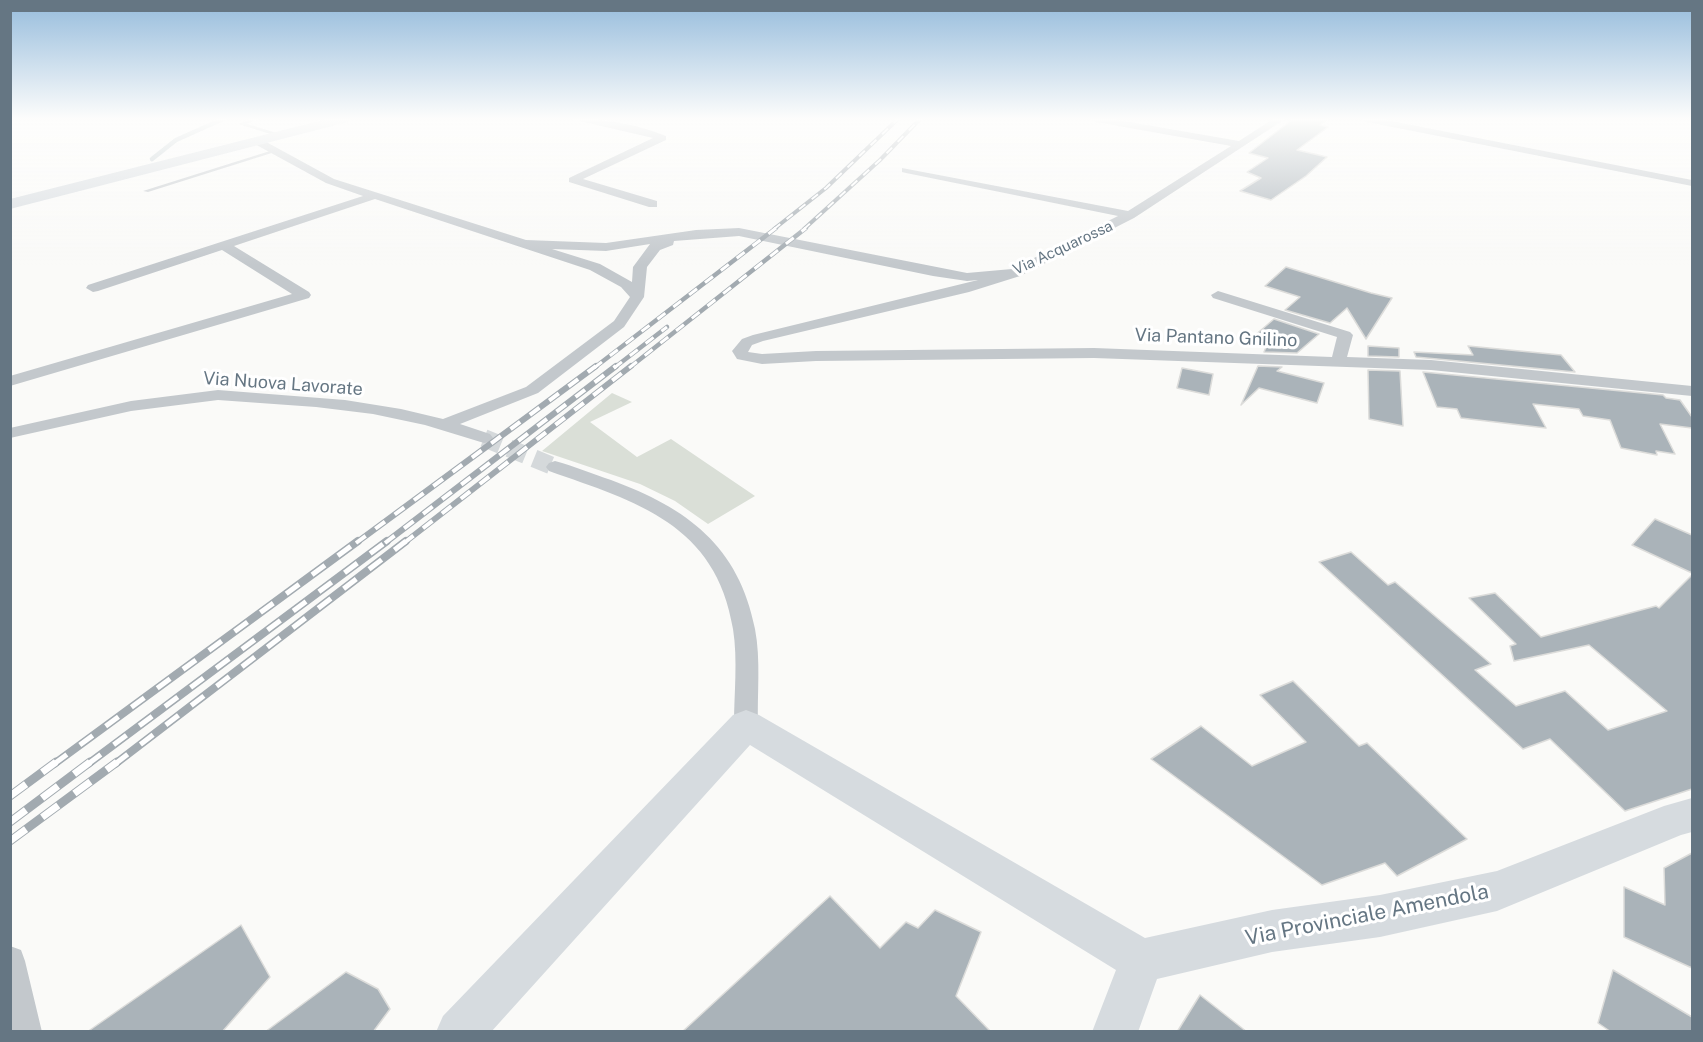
<!DOCTYPE html>
<style>
body{margin:0}
#map{position:relative;width:1703px;height:1042px;overflow:hidden;background:#fafaf8;font-family:"Public Sans",sans-serif}
canvas{display:block}
.frame{position:absolute;inset:0;border:12px solid #657683;pointer-events:none}
</style>
<div id="map">
<canvas width="1703" height="1042"></canvas>
<div class="frame"></div>
</div>
<script>
const ctx = document.querySelector('canvas').getContext('2d');
ctx.lineJoin = 'round';
function fill(path, color) {
  ctx.fillStyle = color;
  ctx.fill(path, 'evenodd');
}
function trace(path, color, width, dash) {
  ctx.strokeStyle = color;
  ctx.lineWidth = width;
  ctx.lineCap = dash ? 'butt' : 'round';
  ctx.setLineDash(dash || []);
  ctx.stroke(path);
}
function drawText(font, color, halo, rows, align = 'center') {
  ctx.font = font + ' "Public Sans",sans-serif';
  ctx.lineWidth = 6;
  ctx.setLineDash([]);
  ctx.textBaseline = 'middle';
  ctx.strokeStyle = halo;
  ctx.fillStyle = color;
  for (const [text, x, y, turn = 0] of rows) {
    ctx.save();
    ctx.translate(x, y);
    ctx.rotate((+turn || 0) * Math.PI / 180);
    ctx.textAlign = isNaN(turn) ? turn : align;
    if (halo) ctx.strokeText(text, 0, 0);
    ctx.fillText(text, 0, 0);
    ctx.restore();
  }
}
fill(new Path2D(`
 M 612,393 L 632,402 L 590,422 L 637,457 L 671,439 L 755,496 L 708,524 L 675,501 L 640,484 L 542,451 Z`), '#dadfd7');
trace(new Path2D(`
 M 152,159 L 176,140 L 223,119`), '#bbc7cb', 4.5);
const building = new Path2D(`
 M 1293,119 L 1328,119 L 1320,125 L 1328,127 L 1297,150 L 1327,157 L 1306,176 L 1271,200 L 1240,191 L 1261,178 L 1247,172 L 1268,158 L 1249,153 Z
 M 1286,267 L 1371,293 L 1392,298 L 1366,339 L 1347,308 L 1330,323 L 1285,310 L 1300,297 L 1265,286 Z
 M 1274,319 L 1319,334 L 1297,353 L 1264,352 L 1268,342 L 1253,337 Z
 M 1368,346 L 1399,348 L 1399,357 L 1368,356 Z
 M 1468,346 L 1561,355 L 1575,372 L 1416,357 L 1414,352 L 1473,355 Z
 M 1258,366 L 1282,367 L 1277,371 L 1324,383 L 1317,403 L 1259,388 L 1241,405 Z
 M 1182,368 L 1213,374 L 1209,395 L 1177,388 Z
 M 1368,370 L 1400,371 L 1403,426 L 1369,419 Z
 M 1423,372 L 1663,395 L 1666,398 L 1680,400 L 1692,417 L 1692,428 L 1660,424 L 1675,454 L 1656,451 L 1657,455 L 1621,448 L 1610,420 L 1583,416 L 1579,409 L 1533,404 L 1546,428 L 1461,418 L 1457,409 L 1437,407 Z
 M 1655,519 L 1692,535 L 1692,573 L 1632,545 Z
 M 1351,552 L 1388,585 L 1395,582 L 1491,664 L 1475,670 L 1516,706 L 1565,691 L 1608,730 L 1667,711 L 1589,645 L 1514,661 L 1510,646 L 1516,644 L 1469,598 L 1495,593 L 1541,637 L 1656,606 L 1659,608 L 1692,575 L 1692,789 L 1625,811 L 1550,739 L 1523,749 L 1319,562 Z
 M 1293,681 L 1359,746 L 1367,743 L 1467,839 L 1397,876 L 1385,863 L 1322,885 L 1151,759 L 1201,726 L 1252,766 L 1306,742 L 1260,695 Z
 M 1692,853 L 1692,968 L 1624,937 L 1624,887 L 1665,905 L 1664,868 Z
 M 830,896 L 880,948 L 906,922 L 918,928 L 935,910 L 981,932 L 956,996 L 991,1032 L 682,1032 Z
 M 241,925 L 270,977 L 222,1032 L 87,1032 Z
 M 1613,970 L 1692,1017 L 1692,1032 L 1611,1032 L 1598,1023 Z
 M 346,972 L 378,989 L 390,1009 L 373,1032 L 265,1032 Z
 M 1200,995 L 1247,1032 L 1177,1032 Z`);
fill(building, '#aab3b9');
trace(building, '#dcdcda', 1.5);
trace(new Path2D(`
 M 484,438 L 555,467`), '#d5d9db', 18, [18, 9]);
fill(new Path2D(`
 M 251,119 L 258,119 L 247,124 L 280,134 L 277,136 L 238,124 Z
 M 273,150 L 278,151 L 148,192 L 143,191 Z`), '#c3c8cc');
fill(new Path2D(`
 M 571,119 C 601,118 638,124 666,136 L 666,140 L 583,179 L 657,201 L 657,207 L 649,207 L 569,182 L 569,178 L 653,138 Z
 M 1091,119 L 1112,119 L 1239,141 L 1273,119 L 1285,119 L 1134,218 L 1020,276 L 969,292 L 763,341 L 752,345 L 748,352 L 762,354 L 816,351 L 1094,348 L 1332,357 L 1337,337 L 1213,298 L 1211,295 L 1218,291 L 1350,332 L 1353,335 L 1347,357 L 1431,360 L 1692,386 L 1692,396 L 1431,370 L 1094,358 L 816,361 L 762,364 L 737,359 L 732,351 L 742,339 L 753,335 L 978,280 L 967,281 L 933,276 L 739,236 L 674,241 L 673,245 L 660,250 L 647,267 L 644,297 L 624,327 L 538,393 L 460,424 L 490,434 L 493,438 L 490,442 L 484,443 L 425,425 L 373,414 L 316,407 L 218,400 L 131,411 L 10,438 L 10,428 L 131,401 L 218,390 L 345,400 L 401,409 L 443,419 L 526,387 L 614,321 L 630,297 L 621,287 L 590,270 L 375,199 L 234,246 L 309,292 L 311,295 L 309,298 L 10,386 L 10,376 L 292,294 L 222,250 L 98,291 L 93,292 L 86,288 L 88,285 L 363,196 L 326,183 L 251,142 L 251,138 L 259,138 L 334,179 L 526,240 L 606,243 L 696,230 L 739,228 L 967,273 L 1012,269 L 1118,216 L 906,173 L 902,172 L 902,168 L 1128,211 L 1231,146 L 1096,122 ZM 650,244 L 633,267 L 632,282 L 600,264 L 552,249 L 606,251 Z
 M 1362,119 L 1381,119 L 1692,180 L 1692,186 L 1367,122 Z
 M 555,461 C 574,466 593,474 611,480 C 687,508 739,546 755,629 C 761,660 757,694 758,725 L 755,732 L 746,735 L 737,732 L 734,725 C 734,694 738,660 733,629 C 716,524 637,502 549,471 L 546,467 L 549,463 Z
 M 10,946 L 21,950 L 25,961 L 42,1032 L 10,1032 Z`), '#c3c8cc');
fill(new Path2D(`
 M 327,119 L 350,119 L 348,122 L 10,209 L 10,199 Z
 M 746,710 L 759,715 L 1145,938 L 1272,910 L 1380,895 L 1497,871 L 1664,806 L 1692,798 L 1692,832 L 1681,835 L 1497,911 L 1380,937 L 1272,952 L 1157,979 L 1138,1032 L 1092,1032 L 1116,970 L 750,745 L 491,1032 L 436,1032 L 443,1016 L 733,715 Z`), '#d6dbdf');
const railFar4 = new Path2D(`
 M 774,229 L 826,188 L 898,119
 M 804,229 L 880,160 L 920,119`);
const railFar3 = new Path2D(`
 M 594,368 L 776,228
 M 614,368 L 667,327
 M 629,368 L 806,228`);
const railFar2 = new Path2D(`
 M 356,543 L 596,366
 M 385,543 L 616,366
 M 404,543 L 631,366`);
const railFar1 = new Path2D(`
 M 54,764 L 358,541
 M 88,764 L 387,541
 M 115,764 L 406,541`);
const rail = new Path2D(`
 M 10,796 L 56,762
 M 10,822 L 90,762
 M 10,841 L 117,762`);
trace(railFar4, '#a2aab0', 4);
trace(railFar3, '#a2aab0', 4.5);
trace(railFar2, '#a2aab0', 6);
trace(railFar1, '#a2aab0', 8);
trace(rail, '#a2aab0', 9);
trace(railFar4, '#fff', 2, [8]);
trace(railFar3, '#fff', 3, [10]);
trace(railFar2, '#fff', 4, [12]);
trace(railFar1, '#fff', 5, [16]);
trace(rail, '#fff', 7, [20]);
const sky = ctx.createLinearGradient(0, 0, 0, 265);
sky.addColorStop(0, '#96bcdc');
sky.addColorStop(0.45, '#fdfdfc');
sky.addColorStop(1, '#fdfdfc00');
ctx.fillStyle = sky;
ctx.fillRect(0, 0, 1703, 265);
drawText('15px', '#657683', '#fff', [
 ["Via Acquarossa",1063,248,-25]
]);
drawText('18px', '#657683', '#fff', [
 ["Via Pantano Gnilino",1216,338,2],
 ["Via Nuova Lavorate",283,384,4]
]);
drawText('21px', '#657683', '#fff', [
 ["Via Provinciale Amendola",1367,915,-11]
]);
</script>
